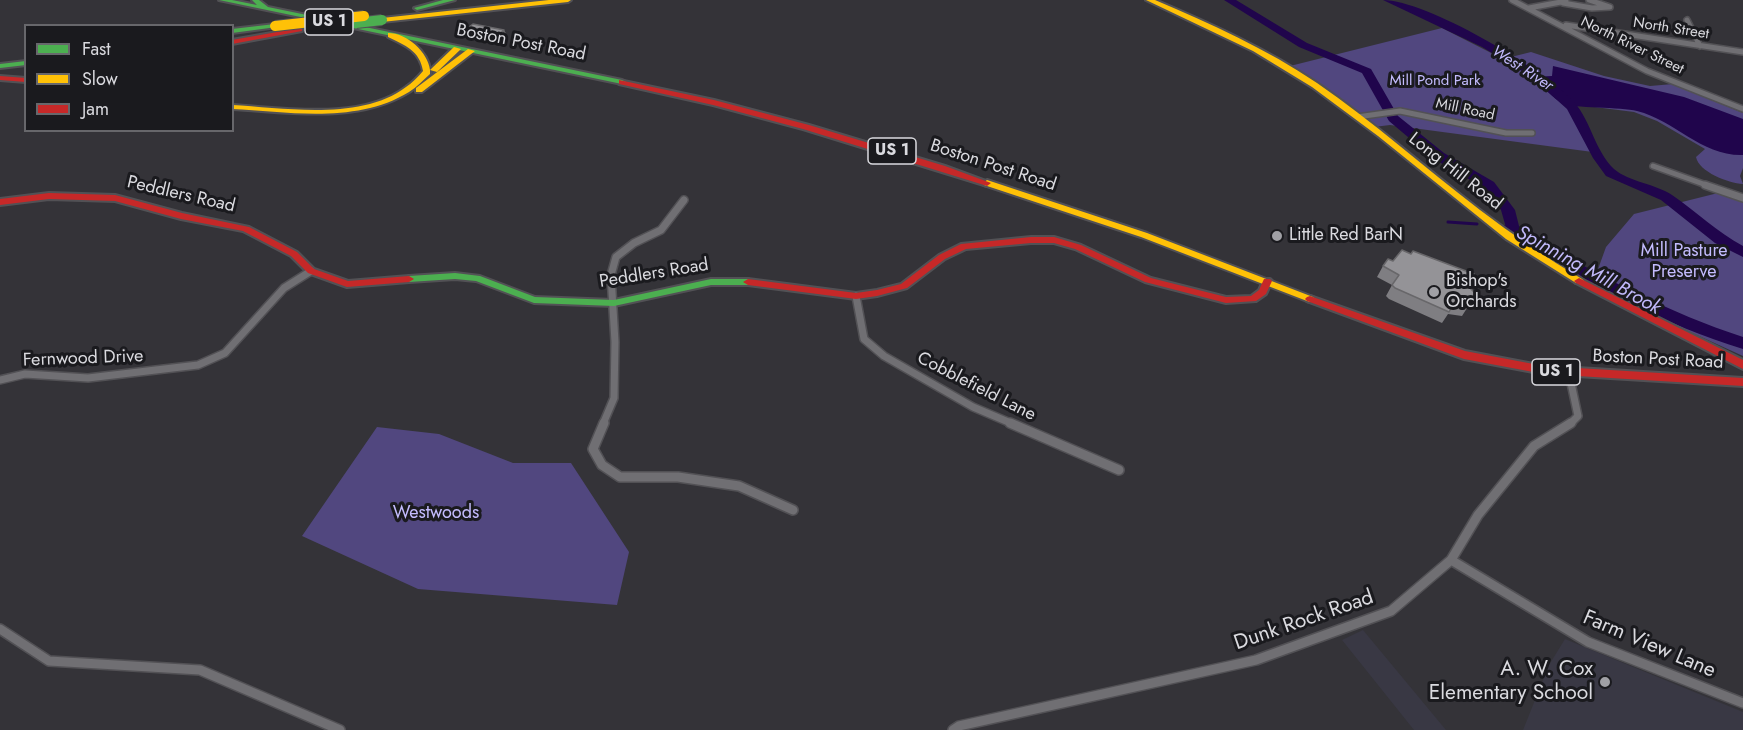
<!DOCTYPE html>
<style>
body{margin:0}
#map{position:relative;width:1743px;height:730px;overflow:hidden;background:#343338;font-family:Jost,sans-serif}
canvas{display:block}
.legend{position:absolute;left:24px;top:24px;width:210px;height:108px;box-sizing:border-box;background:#1a1a1e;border:2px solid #67676b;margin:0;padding:8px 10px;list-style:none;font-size:18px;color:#dadadf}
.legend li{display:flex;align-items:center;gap:12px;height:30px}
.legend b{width:30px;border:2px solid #67676b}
</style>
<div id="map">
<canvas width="1743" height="730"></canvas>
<ul class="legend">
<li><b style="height:8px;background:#4caf50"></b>Fast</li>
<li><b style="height:8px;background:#ffc107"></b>Slow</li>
<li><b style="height:8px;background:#c62828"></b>Jam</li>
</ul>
</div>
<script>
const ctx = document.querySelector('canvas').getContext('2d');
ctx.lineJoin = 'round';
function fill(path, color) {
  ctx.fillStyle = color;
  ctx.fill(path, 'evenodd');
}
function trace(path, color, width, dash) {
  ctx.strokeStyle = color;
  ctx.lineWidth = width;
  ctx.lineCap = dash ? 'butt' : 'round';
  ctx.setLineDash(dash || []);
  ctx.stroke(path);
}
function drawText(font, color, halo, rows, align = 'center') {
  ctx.font = font + ' Jost,sans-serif';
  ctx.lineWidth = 6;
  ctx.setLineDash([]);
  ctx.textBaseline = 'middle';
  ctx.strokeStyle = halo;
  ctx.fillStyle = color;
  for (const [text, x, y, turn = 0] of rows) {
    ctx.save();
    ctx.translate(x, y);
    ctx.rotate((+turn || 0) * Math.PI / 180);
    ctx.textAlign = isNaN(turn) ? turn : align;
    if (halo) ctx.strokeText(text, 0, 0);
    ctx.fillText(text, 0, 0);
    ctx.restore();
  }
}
fill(new Path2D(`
 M 1363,630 L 1446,730 L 1414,730 L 1342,640 Z
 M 1565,639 L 1743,712 L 1743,730 L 1523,730 L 1549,665 Z`), '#393844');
fill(new Path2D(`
 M 1442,28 L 1503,59 L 1531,52 L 1604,76 L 1650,86 L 1673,84 L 1743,113 L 1743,168 L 1740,176 L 1743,184 C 1728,183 1699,172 1696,157 L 1705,149 L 1657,121 L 1634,112 L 1579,105 L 1574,108 L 1600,153 L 1390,125 L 1374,127 L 1290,66 Z
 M 1718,193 L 1743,202 L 1743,356 L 1677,326 L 1593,283 L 1606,247 L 1634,214 Z
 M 377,427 L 439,434 L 513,463 L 571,463 L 629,552 L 617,605 L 418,589 L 302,536 Z`), '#51477f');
fill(new Path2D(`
 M 1553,66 L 1684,97 L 1743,119 L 1743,155 C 1701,156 1676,121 1637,111 C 1622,107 1571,108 1564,104 C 1552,98 1542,85 1532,77 L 1552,76 Z`), '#20054c');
trace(new Path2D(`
 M 1448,222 L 1477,224
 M 1500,226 L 1512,228`), '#20054c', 3);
fill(new Path2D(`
 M 1224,0 L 1236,0 L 1307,43 L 1371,69 L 1398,116 L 1444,153 L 1494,182 L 1515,210 L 1519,226 L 1535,239 C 1603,277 1669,313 1743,337 L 1743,349 C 1664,325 1596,286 1525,245 L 1507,231 L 1501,210 L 1484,188 L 1434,159 L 1389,121 L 1362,73 L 1299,47 Z
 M 1383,0 C 1426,0 1544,69 1574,102 C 1591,121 1595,151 1614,169 C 1629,182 1656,184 1672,195 C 1697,212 1717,232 1743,246 L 1743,257 L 1715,243 L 1661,200 L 1606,176 L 1593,158 L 1567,109 L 1530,76 L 1482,47 Z`), '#20054c');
const streetFar2 = new Path2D(`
 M 1512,0 L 1647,71 L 1743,109
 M 1563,3 L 1592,8 L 1610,7 L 1589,0
 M 1529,8 L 1566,1
 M 1687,20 L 1700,46
 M 1566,25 L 1743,52
 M 1357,117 L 1400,111 L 1506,133 L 1532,133
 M 1653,166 L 1709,186`);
const streetFar1 = new Path2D(`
 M 1705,185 L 1743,198
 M 856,296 L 864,339 L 884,356 L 973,407 L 1013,424
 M 1565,372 L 1571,383 L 1578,416 L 1570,424
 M 0,380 L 25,374 L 88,378 L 198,365 L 225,353 L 284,288 L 311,271
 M 603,424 L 614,398 L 615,342 L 611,275 L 616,257 L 634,243 L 661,230 L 684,200`);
const street = new Path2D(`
 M 604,423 L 593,449 L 602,465 L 620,477 L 678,477 L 739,486 L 793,510
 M 1010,423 L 1119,470
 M 1451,560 L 1588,642 L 1743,703
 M 0,629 L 49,661 L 200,670 L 340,730
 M 953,730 L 959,726 L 1256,660 L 1391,611 L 1451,560 L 1478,515 L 1534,446 L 1571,423`);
const fast = new Path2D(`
 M 219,0 L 232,0 L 257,5 L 252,0 L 259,0 L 268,7 L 622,80 L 626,82 L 622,84 Z
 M 443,0 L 455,0 L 417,10 L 414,8 Z
 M 275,24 L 278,26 L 277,27 L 232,33 L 232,29 Z
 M 26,61 L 26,65 L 0,68 L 0,64 Z
 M 455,273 L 480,276 L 535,297 L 614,300 L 711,279 L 748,279 L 753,282 L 748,285 L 711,285 L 614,306 L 534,303 L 476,281 L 455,279 L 409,282 L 404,279 L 409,276 Z`);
const slow = new Path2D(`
 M 549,0 L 571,0 L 568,2 L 382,22 L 379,20 L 382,18 Z
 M 1146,0 L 1155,0 C 1211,24 1267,49 1317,83 C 1374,122 1425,168 1480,210 C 1513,235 1547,258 1582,279 L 1584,281 L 1582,283 L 1576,283 L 1506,239 L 1378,136 L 1312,87 L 1253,51 Z
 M 388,33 C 407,33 428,52 430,70 L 454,47 L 461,49 L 437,72 L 430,70 L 430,74 C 423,80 417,87 409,92 C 357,124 290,112 232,109 L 232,105 C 285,108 361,121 406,87 C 412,83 418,77 423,71 C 420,51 405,45 388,37 Z
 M 468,49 L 475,51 L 422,92 L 416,92 L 416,88 Z
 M 987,180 L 1147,233 L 1313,297 L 1315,299 L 1310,302 L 1307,301 L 1141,237 L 984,185 L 983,183 Z`);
const jam = new Path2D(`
 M 300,28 L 302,29 L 302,31 L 232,44 L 232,40 Z
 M 0,76 L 26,78 L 26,82 L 0,80 Z
 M 619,80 L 714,100 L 809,125 L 945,166 L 991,183 L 987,186 L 984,185 L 803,129 L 713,105 L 619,84 Z
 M 49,193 L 115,195 L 182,213 L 249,227 L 297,252 L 314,269 L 348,281 L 409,276 L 414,279 L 409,282 L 347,287 L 308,273 L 291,256 L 243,231 L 181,219 L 115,201 L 49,199 L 0,205 L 0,199 Z
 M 1031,237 L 1054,237 L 1081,245 L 1151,278 L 1226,297 L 1251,296 L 1259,290 L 1264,279 L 1270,279 L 1272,281 L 1266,294 L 1256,301 L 1226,303 L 1145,282 L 1075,249 L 1054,243 L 1031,243 L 966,249 L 945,259 L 907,288 L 877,296 L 856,299 L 748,285 L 743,282 L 748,279 L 856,293 L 877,290 L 901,284 L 939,255 L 961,244 Z
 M 1579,278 L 1743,360 L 1743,369 L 1576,283 L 1574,281 Z
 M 1310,296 L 1465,351 L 1544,366 L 1743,378 L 1743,386 L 1544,374 L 1464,359 L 1307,301 L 1305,299 L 1307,297 Z`);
trace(streetFar2, '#525155', 8);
trace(streetFar1, '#525155', 10);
trace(street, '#525155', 12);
trace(fast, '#525155', 4);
trace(slow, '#525155', 4);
trace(jam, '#525155', 4);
trace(streetFar2, '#706f73', 5);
trace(streetFar1, '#706f73', 7);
trace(street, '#706f73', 9);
fill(fast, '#4caf50');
fill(slow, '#ffc107');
fill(jam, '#c62828');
const fastBridge = new Path2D(`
 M 356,23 L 382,20`);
const slowBridge = new Path2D(`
 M 275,26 L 364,16`);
trace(fastBridge, '#525155', 12, []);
trace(slowBridge, '#525155', 12, []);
trace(fastBridge, '#4caf50', 10);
trace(slowBridge, '#ffc107', 10);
fill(new Path2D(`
 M 504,30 L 506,34 L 494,43 L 463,37 L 461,33 Z
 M 1393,261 L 1470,281 L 1470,288 L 1476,294 L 1462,316 L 1448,314 L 1442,323 L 1389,299 L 1386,296 L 1392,285 L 1377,277 L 1383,266 Z`), '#7f7e82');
fill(new Path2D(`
 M 504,30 L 506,34 L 494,43 L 493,39 Z`), '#68676a');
const building = new Path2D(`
 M 473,24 L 504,30 L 493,39 L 461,33 Z
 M 1402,250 L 1411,254 L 1413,251 L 1474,274 L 1469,281 L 1473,283 L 1470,288 L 1476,294 L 1469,305 L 1454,303 L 1449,312 L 1395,288 L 1392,285 L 1399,275 L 1383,266 L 1388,259 L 1393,261 Z`);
fill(building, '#949397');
trace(building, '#68676a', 1.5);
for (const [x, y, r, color] of [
 [1277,236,6,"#a0a0a5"],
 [1434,292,6,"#a0a0a5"],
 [1605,682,6,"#a0a0a5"]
]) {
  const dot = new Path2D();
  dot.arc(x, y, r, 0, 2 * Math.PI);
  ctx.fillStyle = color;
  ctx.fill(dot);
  trace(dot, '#1a1a1e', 2);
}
drawText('15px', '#dadadf', '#1a1a1e', [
 ["North Street",1671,29,9],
 ["North River Street",1632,46,26],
 ["Mill Road",1465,110,12]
]);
drawText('15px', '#c4bcfe', '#1a1a1e', [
 ["Mill Pond Park",1435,81]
]);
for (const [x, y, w] of [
 [329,22,48],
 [892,151,48],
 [1556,372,48]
]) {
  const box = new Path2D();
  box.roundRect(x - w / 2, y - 13, w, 26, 4.5);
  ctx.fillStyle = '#1a1a1e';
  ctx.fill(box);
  trace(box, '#dadadf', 1.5);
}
drawText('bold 16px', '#dadadf', null, [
 ["US 1",329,22],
 ["US 1",892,151],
 ["US 1",1556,372]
]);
drawText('italic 16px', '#c1b9fb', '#1a1a1e', [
 ["West River",1522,69,33]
]);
drawText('18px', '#dadadf', '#1a1a1e', [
 ["Boston Post Road",521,43,11],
 ["Boston Post Road",993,166,18],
 ["Long Hill Road",1455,172,38],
 ["Peddlers Road",181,195,13],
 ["Peddlers Road",654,274,-9],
 ["Fernwood Drive",83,359,-2],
 ["Boston Post Road",1658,360,3],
 ["Cobblefield Lane",976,387,27]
]);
drawText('18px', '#dadadf', '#1a1a1e', [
 ["Little Red BarN",1289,236],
 ["Bishop's",1446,282],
 ["Orchards",1446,303]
], 'left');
drawText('18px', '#c4bcfe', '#1a1a1e', [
 ["Mill Pasture",1684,252],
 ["Preserve",1684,273],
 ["Westwoods",436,514]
]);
drawText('italic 20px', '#c1b9fb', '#1a1a1e', [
 ["Spinning Mill Brook",1588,271,29]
]);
drawText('21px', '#dadadf', '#1a1a1e', [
 ["Dunk Rock Road",1304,621,-19],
 ["Farm View Lane",1649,645,23]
]);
drawText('21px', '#dadadf', '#1a1a1e', [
 ["A. W. Cox",1593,670],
 ["Elementary School",1593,694]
], 'right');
</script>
